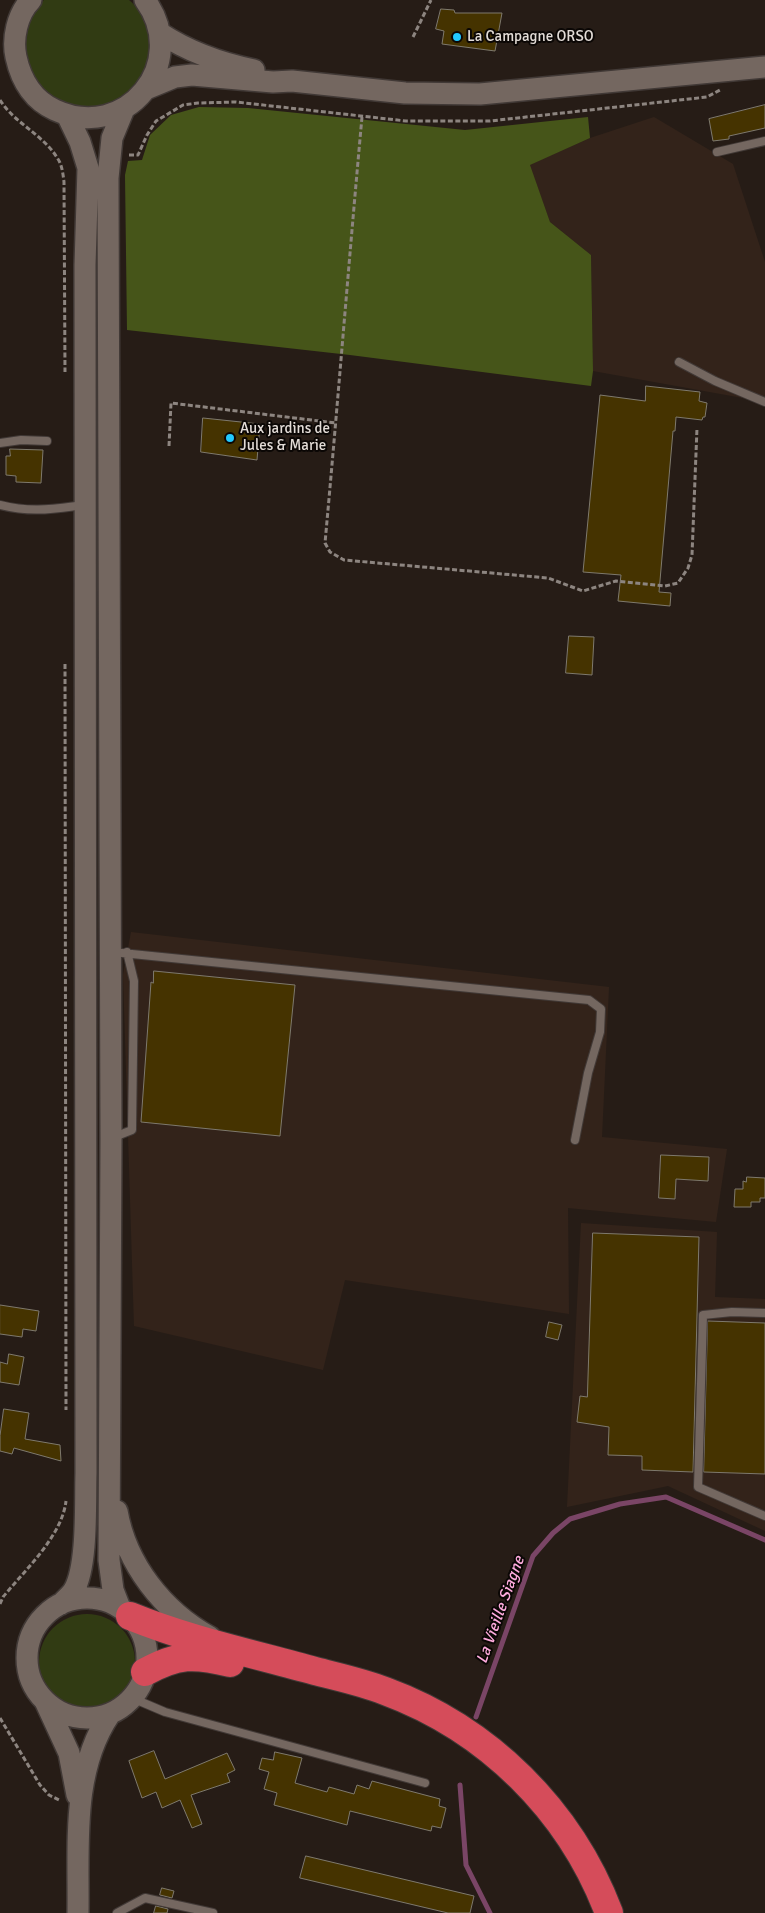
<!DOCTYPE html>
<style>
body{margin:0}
canvas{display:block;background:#261c16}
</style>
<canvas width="765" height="1913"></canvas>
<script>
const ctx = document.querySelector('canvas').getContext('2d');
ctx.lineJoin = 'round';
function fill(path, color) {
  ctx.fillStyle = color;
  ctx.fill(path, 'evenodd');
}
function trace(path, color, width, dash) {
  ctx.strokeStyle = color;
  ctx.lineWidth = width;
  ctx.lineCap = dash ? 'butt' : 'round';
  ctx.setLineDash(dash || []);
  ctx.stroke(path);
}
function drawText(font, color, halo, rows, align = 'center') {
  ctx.font = font + ' Signika,sans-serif';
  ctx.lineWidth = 4;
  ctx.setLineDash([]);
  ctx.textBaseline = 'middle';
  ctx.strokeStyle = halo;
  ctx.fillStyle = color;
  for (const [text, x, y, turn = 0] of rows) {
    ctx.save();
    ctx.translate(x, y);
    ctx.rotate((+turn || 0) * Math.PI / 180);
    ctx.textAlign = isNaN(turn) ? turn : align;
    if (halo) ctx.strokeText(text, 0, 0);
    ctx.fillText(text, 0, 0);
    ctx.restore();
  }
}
fill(new Path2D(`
 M 654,117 L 733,164 L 765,262 L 765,402 L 593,371 L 591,255 L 550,222 L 529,165 L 590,138 Z
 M 131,932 L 609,987 L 602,1137 L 727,1149 L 716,1222 L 568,1208 L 569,1314 L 345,1280 L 323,1370 L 134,1326 L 123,975 Z
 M 581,1223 L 717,1232 L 715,1297 L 765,1299 L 765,1531 L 668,1486 L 567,1507 Z`), '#33231a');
fill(new Path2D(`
 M 44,0 L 129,0 C 145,13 151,35 149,55 C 145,83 116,113 85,109 C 80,109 75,106 71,104 C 64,102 55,100 49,97 C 30,86 20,56 25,36 C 28,22 33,9 44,0 Z
 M39 1662a48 48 0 1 1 96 0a48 48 0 1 1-96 0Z`), '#313b13');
fill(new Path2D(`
 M 199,107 L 248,108 L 465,130 L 588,117 L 590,138 L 530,165 L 550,222 L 591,255 L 593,371 L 591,386 L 350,355 L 127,330 L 125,175 L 128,161 L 142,160 L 150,135 L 171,115 Z`), '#465519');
trace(new Path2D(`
 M 476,1717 L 533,1556 L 553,1533 L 570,1519 L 620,1504 L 666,1497 L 765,1540
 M 460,1785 L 466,1865 L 490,1913`), '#7a4566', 5);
const building = new Path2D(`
 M 441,9 L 454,10 L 455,13 L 502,13 L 495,51 L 442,44 L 444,31 L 436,29 Z
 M 765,105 L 765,128 L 729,136 L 729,139 L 713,141 L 709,119 Z
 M 646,386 L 700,392 L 699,401 L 707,403 L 705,417 L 703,417 L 702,420 L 676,417 L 675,431 L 673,431 L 659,592 L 671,593 L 670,606 L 618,601 L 621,575 L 583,572 L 600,395 L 645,401 Z
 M 203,418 L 260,424 L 257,460 L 201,452 Z
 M 10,449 L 43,450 L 41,483 L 16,482 L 16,476 L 6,475 L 6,456 L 10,456 Z
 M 569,636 L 594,637 L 592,675 L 566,673 Z
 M 154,971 L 295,985 L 280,1136 L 141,1122 L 151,982 L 153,983 Z
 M 661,1155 L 709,1157 L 708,1181 L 676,1179 L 675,1199 L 659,1198 Z
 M 747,1177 L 765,1178 L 765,1198 L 760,1198 L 760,1202 L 751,1202 L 751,1207 L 734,1207 L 735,1189 L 743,1189 L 743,1181 L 746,1182 Z
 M 593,1233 L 699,1237 L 693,1472 L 642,1470 L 642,1456 L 608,1455 L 609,1427 L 577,1422 L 580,1396 L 587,1397 Z
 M 0,1305 L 39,1311 L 36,1331 L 23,1329 L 22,1337 L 0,1334 Z
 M 708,1321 L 765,1323 L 765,1474 L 704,1472 Z
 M 549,1322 L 562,1325 L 558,1340 L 546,1337 Z
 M 9,1354 L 24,1357 L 19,1385 L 0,1382 L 0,1362 L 7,1364 Z
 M 4,1409 L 29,1413 L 25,1439 L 60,1445 L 61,1461 L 14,1448 L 12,1454 L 0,1451 L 0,1436 Z
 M 154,1751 L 165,1779 L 227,1753 L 235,1770 L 227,1774 L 230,1782 L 191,1795 L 202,1824 L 192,1828 L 180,1800 L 162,1808 L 156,1792 L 142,1798 L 129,1761 Z
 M 275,1752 L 302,1758 L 295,1783 L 327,1792 L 329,1787 L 354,1794 L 357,1785 L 369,1789 L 372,1781 L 440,1799 L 439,1806 L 446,1808 L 441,1828 L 432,1826 L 431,1831 L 350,1811 L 347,1825 L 274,1805 L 277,1793 L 264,1789 L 269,1772 L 259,1769 L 262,1758 L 273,1760 Z
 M 306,1856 L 474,1896 L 470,1913 L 448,1913 L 300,1878 Z
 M 162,1888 L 174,1891 L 172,1898 L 160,1895 Z
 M 156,1906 L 168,1909 L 167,1913 L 154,1913 Z`);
fill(building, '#453300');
trace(building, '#7e796d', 1);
const service = new Path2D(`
 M 717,152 L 765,141
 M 679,362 L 715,381 L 765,402
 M 0,443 L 21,440 L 47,441
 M 0,505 C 32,513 52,509 84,505
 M 112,952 L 589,1000 L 601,1009 L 600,1032 L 588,1073 L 575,1140
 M 114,1137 L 132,1130 L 134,981 L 127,952
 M 765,1313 L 732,1312 L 703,1315 L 698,1487 L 765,1516
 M 132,1698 L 165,1712 L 425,1783
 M 117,1913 L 145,1898 L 213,1913`);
const secondary = new Path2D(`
 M 31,0 C 17,14 12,39 16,57 C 21,80 33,100 55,110 C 126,143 191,63 145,0
 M 160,33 C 189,52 220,63 254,70
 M 146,89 L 175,77 L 192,75 L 273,82 L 292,81 L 405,93 L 480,94 L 765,67
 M 117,1511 C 126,1564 163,1611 210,1637
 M27 1658a60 60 0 1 1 120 0a60 60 0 1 1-120 0Z
 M 61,1604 C 65,1600 71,1595 74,1590 C 88,1565 85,1502 86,1473 L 85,265 L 88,168 L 80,142 L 67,115
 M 120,1608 L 113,1590 L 109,1560 L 111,1138 L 108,178 L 112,138 L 124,109
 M 45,1701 L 69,1753 L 77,1795
 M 78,1913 C 79,1846 71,1771 110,1714`);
const motorway = new Path2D(`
 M 130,1616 C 189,1640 254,1654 315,1671 C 338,1677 362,1682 385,1691 C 488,1729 570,1810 609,1913
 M 145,1672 C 178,1654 194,1654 230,1663`);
trace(service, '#413936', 10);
trace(secondary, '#413936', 24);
trace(motorway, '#413936', 30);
trace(new Path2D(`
 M 413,37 L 431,0
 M 0,100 C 15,124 43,134 58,159 C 62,165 63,174 64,182 L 65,372
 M 362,117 C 349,259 338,401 325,543 L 330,552 L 344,560 L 548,578 L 583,591 L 616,581 L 665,586 L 678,583 L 688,568 L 692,555 L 697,428
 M 129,155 L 138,155 L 147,135 L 156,121 L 183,105 L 198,103 L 236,102 L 406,121 L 490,121 L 707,97 L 720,90
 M 169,446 L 171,403 L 336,423
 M 65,664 L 66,1410
 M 0,1604 L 3,1597 C 25,1570 62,1536 66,1501
 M 0,1718 L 40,1785 L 49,1795 L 61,1801`), '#8d8580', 3, [5, 2.5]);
trace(service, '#746760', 8);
trace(secondary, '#746760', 21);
trace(motorway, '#d54c5a', 28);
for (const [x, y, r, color] of [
 [457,37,5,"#22c9fd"],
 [230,438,5,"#22c9fd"]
]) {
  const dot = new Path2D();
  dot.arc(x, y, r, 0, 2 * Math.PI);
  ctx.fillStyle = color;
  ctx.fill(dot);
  trace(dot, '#0b0705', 2);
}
drawText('15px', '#e3dcd7', '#0b0705', [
 ["La Campagne ORSO",467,37],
 ["Aux jardins de",240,429],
 ["Jules & Marie",240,446]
], 'left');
drawText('italic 16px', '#feabdd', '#0b0705', [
 ["La Vieille Siagne",501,1610,-70]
]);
</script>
